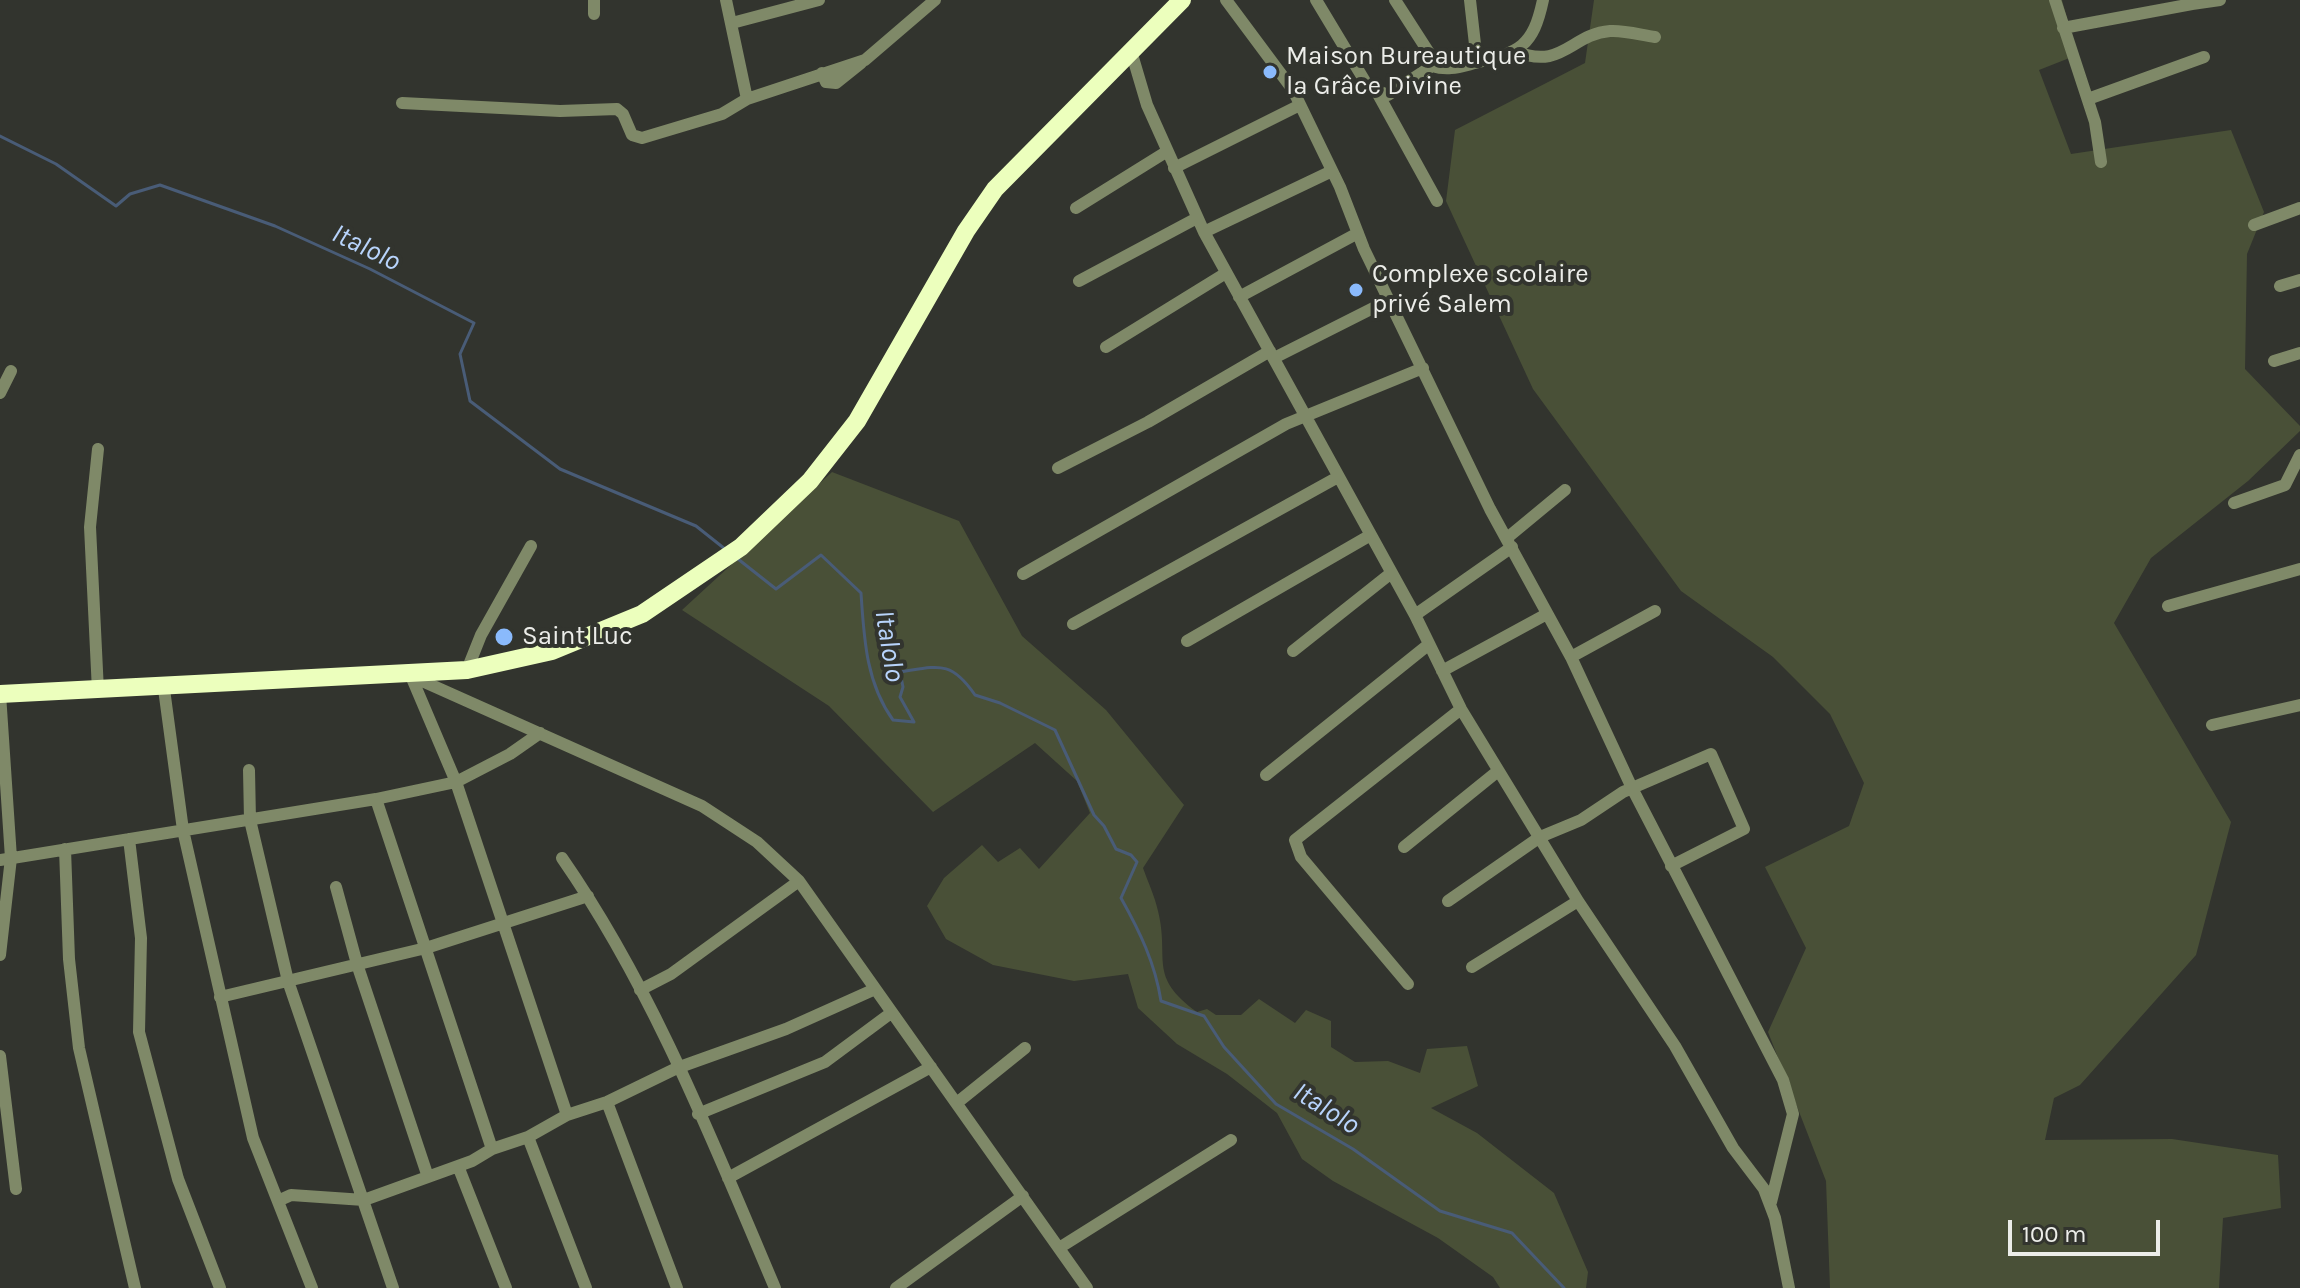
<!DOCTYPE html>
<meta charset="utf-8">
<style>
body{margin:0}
#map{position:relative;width:2300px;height:1288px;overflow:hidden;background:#32342e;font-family:Karla,sans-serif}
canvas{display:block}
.scale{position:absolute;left:2008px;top:1220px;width:152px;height:36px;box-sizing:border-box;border:4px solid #ecede9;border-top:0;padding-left:10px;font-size:24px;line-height:28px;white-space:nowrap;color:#ecede9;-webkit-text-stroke:6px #32342e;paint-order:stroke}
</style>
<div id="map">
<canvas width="2300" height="1288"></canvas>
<div class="scale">100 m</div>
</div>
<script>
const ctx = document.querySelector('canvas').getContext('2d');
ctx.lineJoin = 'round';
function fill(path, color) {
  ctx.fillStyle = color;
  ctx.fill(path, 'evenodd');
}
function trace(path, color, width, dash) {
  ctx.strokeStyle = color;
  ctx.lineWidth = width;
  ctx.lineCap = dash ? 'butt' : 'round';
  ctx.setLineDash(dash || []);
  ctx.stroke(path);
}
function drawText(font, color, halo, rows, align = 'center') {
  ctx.font = font + ' Karla,sans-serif';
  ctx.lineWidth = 8;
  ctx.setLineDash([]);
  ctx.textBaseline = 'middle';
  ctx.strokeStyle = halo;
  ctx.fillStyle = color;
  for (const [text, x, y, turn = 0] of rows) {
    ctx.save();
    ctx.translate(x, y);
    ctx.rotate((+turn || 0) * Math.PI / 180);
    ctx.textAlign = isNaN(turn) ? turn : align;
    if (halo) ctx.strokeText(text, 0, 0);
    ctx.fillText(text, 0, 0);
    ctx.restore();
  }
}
fill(new Path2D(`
 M 1594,0 L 2062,0 L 2077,55 L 2039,70 L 2071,154 L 2231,130 L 2264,212 L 2247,254 L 2245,369 L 2300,426 L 2300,431 L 2248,481 L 2151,558 L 2114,623 L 2231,822 L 2196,955 L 2080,1085 L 2054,1098 L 2045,1140 L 2172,1139 L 2278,1155 L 2281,1208 L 2223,1218 L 2219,1288 L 1830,1288 L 1826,1181 L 1768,1032 L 1806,948 L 1765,867 L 1849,826 L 1864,783 L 1830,714 L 1773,657 L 1681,591 L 1533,389 L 1446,201 L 1455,130 L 1585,63 Z
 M 832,472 L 959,521 L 1022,636 L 1106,710 L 1184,805 L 1143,868 C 1148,882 1155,897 1158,911 C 1170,959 1147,976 1197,1012 L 1207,1009 L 1216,1015 L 1241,1015 L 1259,999 L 1295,1023 L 1306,1010 L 1331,1021 L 1331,1047 L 1355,1062 L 1388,1061 L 1420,1073 L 1427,1049 L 1467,1046 L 1478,1086 L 1431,1108 L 1477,1133 L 1554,1193 L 1588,1272 L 1586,1288 L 1500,1288 L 1493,1277 L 1438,1238 L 1333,1181 L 1302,1159 L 1277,1113 L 1227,1074 L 1177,1044 L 1138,1008 L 1128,974 L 1074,981 L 993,965 L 946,939 L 927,906 L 944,878 L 982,845 L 998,862 L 1020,848 L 1039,869 L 1090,813 L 1077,781 L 1035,743 L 933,812 L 829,706 L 682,610 Z`), '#495037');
trace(new Path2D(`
 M 0,136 L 56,164 L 116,206 L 130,194 L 160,185 L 275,226 L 370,269 L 474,323 L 460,354 L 470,401 L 560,469 L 696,526 L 725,549
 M 738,559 L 776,589 L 821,555 L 861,593 C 864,638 866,683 893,720 L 914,722 L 900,697 L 903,687 L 900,672 C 939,666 951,660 975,695 L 1000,703 L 1055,730 L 1094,815 L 1104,826 L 1116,849 L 1131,855 L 1137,862 L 1121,898 C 1140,932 1155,963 1161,1001 L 1204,1016 L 1224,1047 L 1276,1104 L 1353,1149 L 1440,1211 L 1512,1233 L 1564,1288`), '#495c77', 3);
trace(new Path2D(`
 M 594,0 L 594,14
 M 726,0 L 747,99
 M 1226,0 L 1293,90 L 1340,187 L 1364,249 L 1490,509 L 1571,657 L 1632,788 L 1783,1080 L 1793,1114 L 1771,1202
 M 1316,0 L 1369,88 L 1388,95 L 1432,66 L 1433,59 L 1395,0
 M 1470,0 L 1477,62
 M 2055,0 L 2095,122 L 2101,162
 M 2191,0 L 2192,4 L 2220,0
 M 732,23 L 819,0
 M 2063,28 L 2192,4
 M 1131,51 L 1147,105 L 1204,232 L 1415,615 L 1461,709 L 1578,901 L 1675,1046 L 1733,1148 L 1764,1189 L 1775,1218 L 1789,1288
 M 1515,51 C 1562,71 1571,34 1610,31 C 1624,30 1641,35 1655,37
 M 1432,66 C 1448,71 1459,67 1475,63 C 1520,52 1533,47 1543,0
 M 822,73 L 826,82 L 836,83 L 861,63
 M 1378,94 L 1437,201
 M 2088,99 L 2204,57
 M 402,103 L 560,111 L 617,109 L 623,114 L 632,135 L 642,138 L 722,114 L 747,99 L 865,60 L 935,0
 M 1174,168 L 1300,105
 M 1076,208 L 1166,152
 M 2254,225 L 2300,208
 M 1204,232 L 1332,171
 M 1079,281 L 1197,218
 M 2280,286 L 2300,280
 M 1239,297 L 1358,233
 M 1106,347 L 1226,273
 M 1274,358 L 1389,300
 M 2274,361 L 2300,353
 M 0,393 L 11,371
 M 1058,468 L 1148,422 L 1270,351
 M 2234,503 L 2285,485 L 2300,455
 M 1507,538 L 1565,490
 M 1023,574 L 1286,424 L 1423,368
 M 2168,606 L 2300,569
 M 1415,615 L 1512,547
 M 1073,624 L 1338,477
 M 1187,641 L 1369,536
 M 1293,651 L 1390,574
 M 1571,657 L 1655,611
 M 467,670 L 481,635 L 531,546
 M 1442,671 L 1545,615
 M 411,676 L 702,806 L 757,842 L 799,881 L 1087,1288
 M 411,676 L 456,782 L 567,1115
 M 164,689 L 183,830 L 253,1138 L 312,1288
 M 98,691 L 90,527 L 98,449
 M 2212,725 L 2300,705
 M 249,770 L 250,820 L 288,981 L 393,1288
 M 1266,775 L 1428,645
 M 376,799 L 492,1149
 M 129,839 L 141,938 L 139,1032 L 178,1179 L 220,1288
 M 1404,847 L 1498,771
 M 65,849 L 69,959 L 79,1048 L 135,1288
 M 562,858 C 653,989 713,1142 775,1288
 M 0,860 L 376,799 L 456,782 L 510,754 L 540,733
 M 336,887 L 357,964 L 428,1177
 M 1448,901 L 1540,837 L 1581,820 L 1623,792 L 1711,754 L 1744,829 L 1671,866
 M 0,955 L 11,858 L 0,694
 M 1472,967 L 1578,901
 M 1408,984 L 1301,857 L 1295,840 L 1461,709
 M 640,990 L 671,974 L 799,881
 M 220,997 L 426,948 L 588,896
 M 0,1056 L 16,1189
 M 607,1102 L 677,1288
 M 958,1102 L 1025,1048
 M 698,1114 L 825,1062 L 891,1013
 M 528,1137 L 586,1288
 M 458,1166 L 506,1288
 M 728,1178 L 931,1067
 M 280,1200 L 291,1195 L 364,1200 L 472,1161 L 492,1149 L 528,1137 L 567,1115 L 607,1102 L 677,1068 L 786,1029 L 873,990
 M 1059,1248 L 1231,1140
 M 896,1288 L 1023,1196`), '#7f8968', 12);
trace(new Path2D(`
 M 0,694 L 467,670 L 552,651 L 642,614 L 741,547 L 810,481 L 857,421 L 966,231 L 995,189 L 1182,0`), '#ecffbd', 18);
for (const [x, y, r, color] of [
 [1270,72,8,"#8abafc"],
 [1356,290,8,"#8abafc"],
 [504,637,10,"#8abafc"]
]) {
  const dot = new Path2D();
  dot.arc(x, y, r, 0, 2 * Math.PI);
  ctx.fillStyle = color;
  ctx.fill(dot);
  trace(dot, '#32342e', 3);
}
drawText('26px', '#ecede9', '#32342e', [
 ["Maison Bureautique",1286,57],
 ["la Grâce Divine",1286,87],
 ["Complexe scolaire",1372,275],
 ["privé Salem",1372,305],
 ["Saint Luc",522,637]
], 'left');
drawText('italic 28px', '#b8d4fc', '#32342e', [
 ["Italolo",366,248,26],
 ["Italolo",889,646,81],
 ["Italolo",1326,1109,32]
]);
</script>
